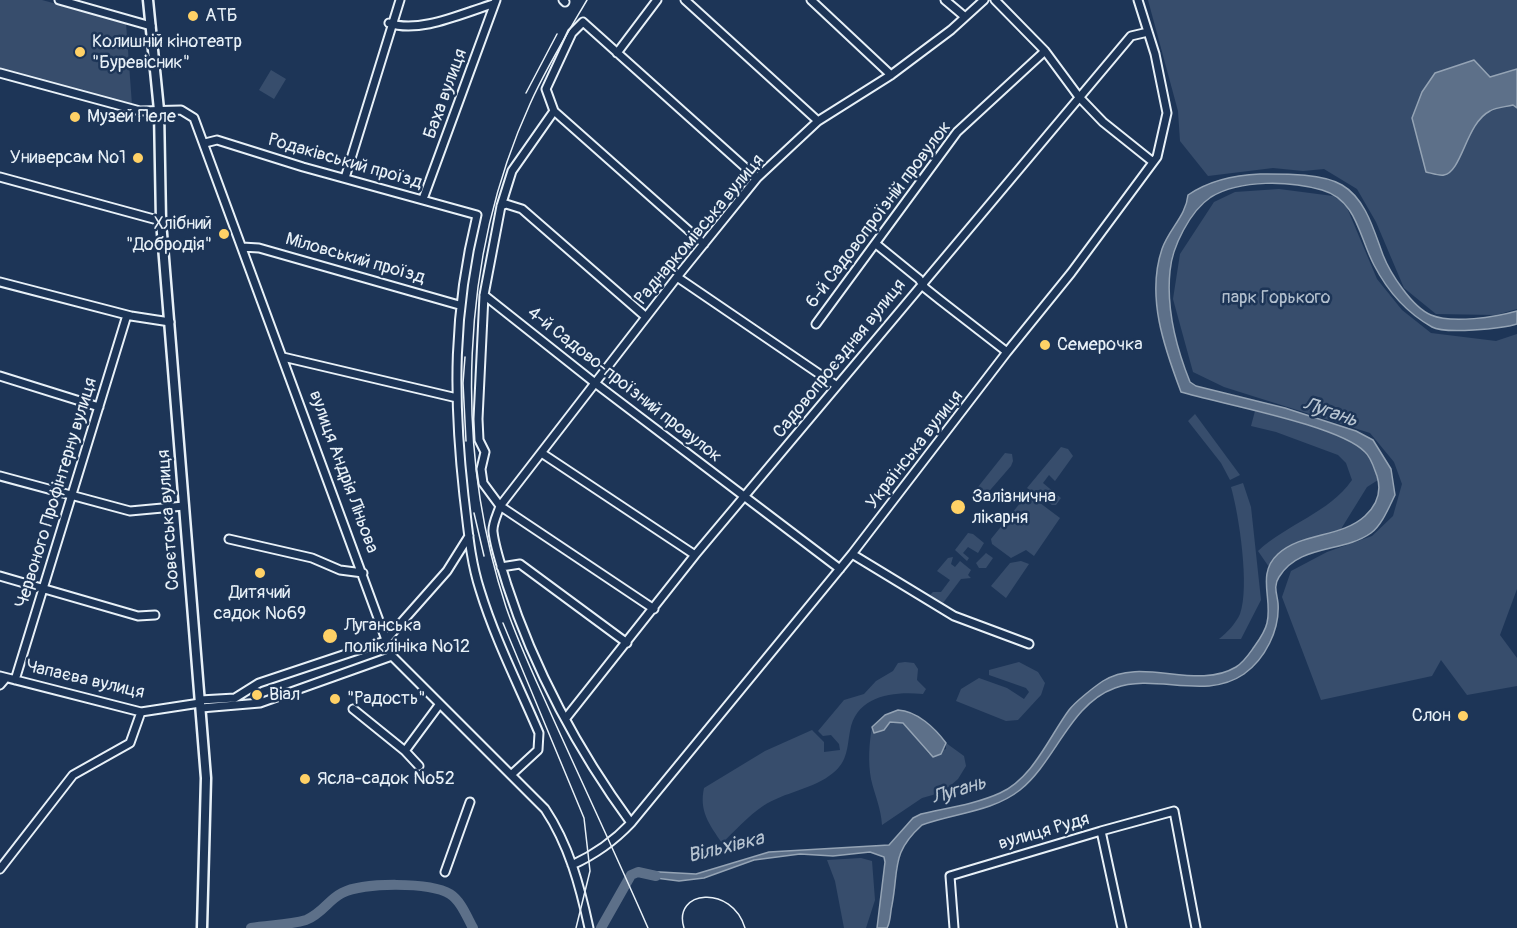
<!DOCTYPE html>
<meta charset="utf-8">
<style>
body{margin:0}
canvas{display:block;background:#1d3557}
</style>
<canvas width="1517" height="928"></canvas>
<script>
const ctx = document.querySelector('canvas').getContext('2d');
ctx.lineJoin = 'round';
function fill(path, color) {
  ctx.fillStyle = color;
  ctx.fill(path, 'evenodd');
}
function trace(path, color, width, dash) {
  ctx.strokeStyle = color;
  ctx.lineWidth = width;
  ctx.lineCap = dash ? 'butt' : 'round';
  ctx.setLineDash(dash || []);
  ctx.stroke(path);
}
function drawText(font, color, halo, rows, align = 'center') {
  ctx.font = font + ' Pangolin,sans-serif';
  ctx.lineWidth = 5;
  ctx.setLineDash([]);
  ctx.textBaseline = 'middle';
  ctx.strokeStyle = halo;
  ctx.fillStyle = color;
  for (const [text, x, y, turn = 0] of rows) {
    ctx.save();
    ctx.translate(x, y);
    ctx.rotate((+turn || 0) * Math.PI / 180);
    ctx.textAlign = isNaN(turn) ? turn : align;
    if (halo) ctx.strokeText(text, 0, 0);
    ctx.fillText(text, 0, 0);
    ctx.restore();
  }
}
fill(new Path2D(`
 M 0,0 L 42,0 L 126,23 L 132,105 L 0,69 Z
 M 1148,0 L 1517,0 L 1517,309 L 1496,315 L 1436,314 L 1404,288 L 1376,222 L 1357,189 L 1324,169 L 1303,171 L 1273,168 L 1208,176 L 1180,141 L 1178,111 Z
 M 271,70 L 286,79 L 274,99 L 259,90 Z
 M 1279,189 L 1333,196 L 1345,203 L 1377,279 L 1402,310 L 1431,333 L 1496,341 L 1517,334 L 1517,589 L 1500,635 L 1517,658 L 1517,686 L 1467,695 L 1441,660 L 1432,676 L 1321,700 L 1282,597 L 1291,571 L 1327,552 L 1372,536 L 1393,516 L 1402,484 L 1394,462 L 1370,433 L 1224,387 L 1193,372 L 1173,299 L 1180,254 L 1214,202 L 1235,192 Z
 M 1255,411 C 1279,417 1354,435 1367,454 C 1373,462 1375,472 1378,480 L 1367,487 L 1341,529 L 1278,554 L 1269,567 L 1258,551 C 1287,524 1329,513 1352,480 L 1346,463 L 1338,455 L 1276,432 L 1251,426 Z
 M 1195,414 L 1240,475 L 1230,480 L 1221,463 L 1188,421 Z
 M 1061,447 L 1068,449 L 1073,456 L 1055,481 L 1049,475 L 1043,483 L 1061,498 L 1056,505 L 1052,505 L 1027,488 Z
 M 1005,453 L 1012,454 L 1013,461 L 1011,466 L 985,496 L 981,496 L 978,487 Z
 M 1243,483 L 1251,507 L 1261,600 L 1241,639 L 1219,639 C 1227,633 1236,623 1240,614 C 1250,587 1239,515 1231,487 Z
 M 1025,497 L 1032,497 L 1060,518 L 1034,556 L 1026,550 L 1011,558 L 992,544 L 991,539 Z
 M 968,533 L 973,534 L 984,543 L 978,553 L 968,547 L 963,553 L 969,558 L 967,561 L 955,550 Z
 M 986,553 L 993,558 L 986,568 L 979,568 L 976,563 Z
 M 953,557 L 951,564 L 955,567 L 960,561 L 971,570 L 968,575 L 971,578 L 961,579 L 943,603 L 930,595 L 933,592 L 941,592 L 950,580 L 937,571 L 948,558 Z
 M 1021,561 L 1029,564 L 1006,598 L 991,586 L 1010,563 Z
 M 905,662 L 914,663 L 918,669 L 917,680 L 926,689 L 923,694 C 894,691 856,695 850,731 C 847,747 848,761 833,773 C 814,789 784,792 763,806 C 748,816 735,831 722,843 C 709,824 699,811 704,788 L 765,751 L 812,730 L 824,742 L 824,752 L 840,750 L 839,744 L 831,735 L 823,736 L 818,731 L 844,700 L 864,694 L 876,681 L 893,671 L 898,663 Z
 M 1019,662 L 1038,672 L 1045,683 L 1041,695 L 1018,720 L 1006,721 L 956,701 L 961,689 L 979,678 L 1007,688 L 1024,699 L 1029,692 L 1026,688 L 989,675 L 989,670 Z
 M 890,722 L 903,723 L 929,754 L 946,749 L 946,743 L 964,756 L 966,766 L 958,779 L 943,792 L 922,798 L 882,825 C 881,808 875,796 871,779 C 868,762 869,744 872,727 L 874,733 L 884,730 Z
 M 861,858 L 872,861 L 875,900 L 866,928 L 844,928 L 835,881 L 827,860 Z`), '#374d6c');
const water = new Path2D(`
 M 1474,60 L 1490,77 L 1517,69 L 1517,108 L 1513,105 C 1506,107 1496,107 1490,111 C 1466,123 1462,172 1444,175 C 1439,176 1431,173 1426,172 L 1412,118 L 1422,92 L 1435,73 Z
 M 1260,174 C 1282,174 1322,173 1342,185 C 1366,199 1374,231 1383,255 C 1390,273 1412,307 1431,315 C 1452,324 1496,317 1517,311 L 1517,324 C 1502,329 1444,334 1432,327 C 1407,313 1387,290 1374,265 C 1359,237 1357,200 1322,190 C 1290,181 1241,179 1211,197 C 1190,211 1172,247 1170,271 C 1166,309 1176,347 1190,382 L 1196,386 L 1285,408 L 1356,431 L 1373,440 L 1391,469 L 1395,495 C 1389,507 1382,525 1371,533 C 1343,553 1299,544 1279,577 C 1273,586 1277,594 1278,603 C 1280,630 1265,659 1244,674 C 1205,701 1156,673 1115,688 C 1070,704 1056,761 1020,790 C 992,812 955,813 922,825 C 891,853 899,868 892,905 C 890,913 891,921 887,928 L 877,928 L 885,862 L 884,857 L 870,852 L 833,856 L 800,854 L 754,860 L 704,878 L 679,881 L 640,876 L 642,871 L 696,874 L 769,852 L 889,845 L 913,818 L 921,814 C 947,808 976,804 1000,793 C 1033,778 1049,737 1069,710 C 1075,702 1094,687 1103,681 C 1142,656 1196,691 1236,667 C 1244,662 1249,654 1254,647 C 1259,640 1265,632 1267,623 C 1273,599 1256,574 1278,554 C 1302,532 1341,538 1365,516 C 1377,505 1382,492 1377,476 C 1374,468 1371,457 1365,452 C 1339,425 1221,404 1181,392 C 1164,347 1146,296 1162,249 C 1169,229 1186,216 1188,195 C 1210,180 1234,175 1260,174 Z
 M 898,710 C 917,711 935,728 946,743 L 941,754 L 933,757 L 903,723 L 890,722 L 884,730 L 874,733 L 872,727 L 885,715 Z`);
fill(water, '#5d7089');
trace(water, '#95a4b5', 1.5);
trace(new Path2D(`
 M 251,928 C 269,925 289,925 306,920 C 323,913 328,900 342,893 C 363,882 430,882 450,894 C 461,901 467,917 473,928
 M 601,928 L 631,875 L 638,872 L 656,876`), '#5d7089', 10);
const minor = new Path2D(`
 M 59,0 L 151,26
 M 563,0 L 565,2
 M 685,0 L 818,121
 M 811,0 L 891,75
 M 945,0 L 964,16
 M 995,0 L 1045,51 L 1079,97 L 1103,122 L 1153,162
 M 389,23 C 419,34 463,13 493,4
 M 617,53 L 657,0
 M 0,73 L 140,111 L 181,110 L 194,118 L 392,656 L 545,809 C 569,845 580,886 589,928
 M 554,111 L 704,244
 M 205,143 L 217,140 L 303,167 L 477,215 C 453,312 453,397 464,496 C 468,528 470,559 480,590 C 495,639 519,686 539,733 L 538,750 L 512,774
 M 0,177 L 161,221
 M 345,178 L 400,0
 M 423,199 L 496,0
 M 501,206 L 506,204 L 522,209 L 646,317
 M 876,244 L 919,279 L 925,288 L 940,300 L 1007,352
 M 242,247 L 259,248 L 459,305
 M 677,277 L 837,386
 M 0,282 L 131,316 L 170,322
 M 484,295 L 595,383 L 840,569
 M 816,324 L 957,132 L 1045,51
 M 283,357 L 457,398
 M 0,376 L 99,407
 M 543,454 L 695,555
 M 0,476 L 130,511 L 184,506
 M 229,539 L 312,558 L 340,570 L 363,573
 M 852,554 L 954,616 L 1029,644
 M 501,567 L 520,564 L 627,643
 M 0,576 L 138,616 L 155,615
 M 654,609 L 500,506 L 483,483 L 481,469 L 485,452 L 479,440 L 478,419 L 484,295 L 501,206 L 512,171 L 554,111 L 546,89 L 572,33 L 583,22 L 757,178
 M 0,676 L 141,712 L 200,703
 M 15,680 L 127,315
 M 0,685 L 6,678
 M 200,700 L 235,698 L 259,683 L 385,641 L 447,571 L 469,536
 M 201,708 L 260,703 L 392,656
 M 353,709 L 405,751 L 419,766
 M 566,718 L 695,555 L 1131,36 L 1148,32
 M 405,751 L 439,705
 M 631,823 C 579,752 534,669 507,585 C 502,568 495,549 493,532 C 492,524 498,513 500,506 L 677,277 L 757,178 L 818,121 L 891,75 L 951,30 L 984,0
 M 1101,831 L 1174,811 L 1196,928
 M 572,865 C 594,855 614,841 631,823 L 852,554 L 1007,352 L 1071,273 L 1157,157 L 1167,113 L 1155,54 L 1138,0
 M 0,869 L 73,775 L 130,743 L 141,712
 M 445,872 L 470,802
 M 954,928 L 950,876 L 1101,831 L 1122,928`);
const major = new Path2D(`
 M 148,0 L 159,110 L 161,221 L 206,778 L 202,928`);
trace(minor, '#e8f1f8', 11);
trace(major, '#e8f1f8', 13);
trace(minor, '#1d3557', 7);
trace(major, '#1d3557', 8);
trace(new Path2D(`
 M 684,928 C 672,890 732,884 745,928`), '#e8f1f8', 1.5);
trace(new Path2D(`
 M 587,0 C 567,34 546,68 530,104 C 460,257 454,448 506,607 C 519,645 536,680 552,716 C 584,787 617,857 648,928
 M 526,93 L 557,34
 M 465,357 L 463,383 L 466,441
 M 474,513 L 484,556
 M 503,623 L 584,818 L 590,871 L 576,928`), '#e8f1f8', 1.5);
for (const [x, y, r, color] of [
 [193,16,6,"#ffd166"],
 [80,52,6,"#ffd166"],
 [75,117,6,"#ffd166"],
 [138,158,6,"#ffd166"],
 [224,234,6,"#ffd166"],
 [1045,345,6,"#ffd166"],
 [958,507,8,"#ffd166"],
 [260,573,6,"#ffd166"],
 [330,636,8,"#ffd166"],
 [257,695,6,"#ffd166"],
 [335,699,6,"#ffd166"],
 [1463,716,6,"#ffd166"],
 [305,779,6,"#ffd166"]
]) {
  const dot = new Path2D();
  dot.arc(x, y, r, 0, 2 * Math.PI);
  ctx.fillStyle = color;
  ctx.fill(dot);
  trace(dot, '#1d3557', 2);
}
drawText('18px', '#e8f1f8', '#1d3557', [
 ["АТБ",205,16],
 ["Колишній кінотеатр",92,42],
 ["\"Буревісник\"",92,63],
 ["Музей Пеле",87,117],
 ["Универсам №1",126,158,"right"],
 ["Хлібний",212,224,"right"],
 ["\"Добродія\"",212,245,"right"],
 ["Семерочка",1057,345],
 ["Залізнична",972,497],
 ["лікарня",972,518],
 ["Дитячий",260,593,"center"],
 ["садок №69",260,614,"center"],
 ["Луганська",344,626],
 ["поліклініка №12",344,647],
 ["Віал",269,695],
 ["\"Радость\"",347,699],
 ["Слон",1451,716,"right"],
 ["Ясла-садок №52",317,779]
], 'left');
drawText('18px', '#e8f1f8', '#1d3557', [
 ["Баха вулиця",446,94,-70],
 ["Родаківський проїзд",345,162,16],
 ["6-й Садовопроїзній провулок",879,215,-53],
 ["Раднаркомівська вулиця",700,230,-50],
 ["Міловський проїзд",355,259,16],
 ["Садовопроєздная вулиця",840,359,-51],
 ["4-й Садово-проїзний провулок",624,385,38],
 ["Українська вулиця",915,450,-52],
 ["вулиця Андрія Ліньова",343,472,70],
 ["Червоного Профінтерну вулиця",57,493,-73],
 ["Совєтська вулиця",169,520,-94],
 ["Чапаєва вулиця",85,680,13],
 ["вулиця Рудя",1044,832,-16]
]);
drawText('18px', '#b3c0ce', '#1d3557', [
 ["парк Горького",1276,298]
]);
drawText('italic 20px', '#b7c4d1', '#1d3557', [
 ["Лугань",1330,413,19],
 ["Лугань",959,791,-17],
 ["Вільхівка",726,848,-14]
]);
</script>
